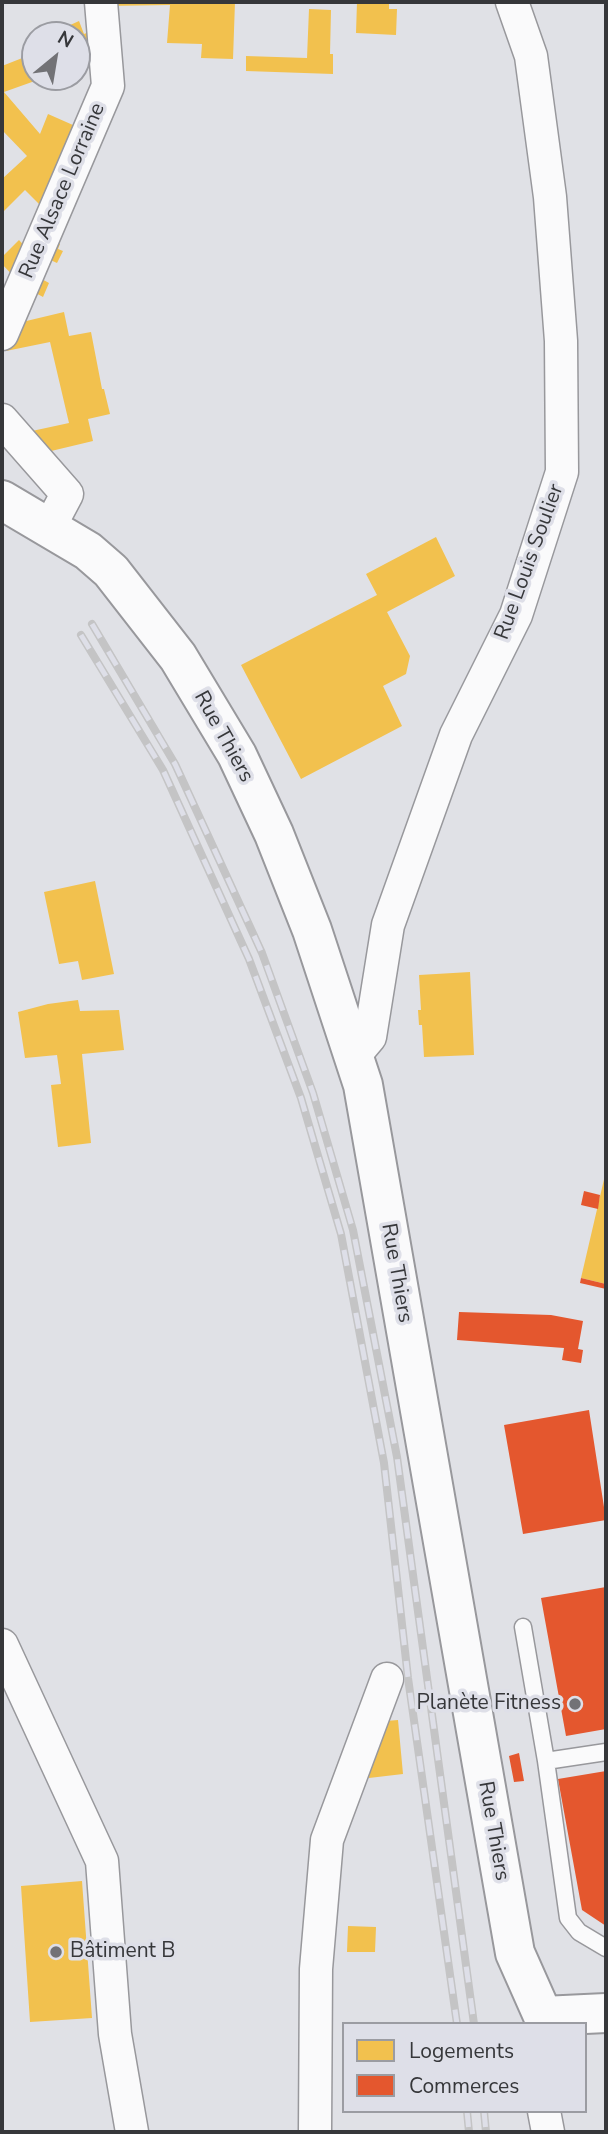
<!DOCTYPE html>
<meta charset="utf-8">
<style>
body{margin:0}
#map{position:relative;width:608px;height:2134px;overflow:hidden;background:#e0e1e6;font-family:"Nunito Sans",sans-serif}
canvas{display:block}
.frame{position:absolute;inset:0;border:4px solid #36373a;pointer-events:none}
.legend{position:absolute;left:342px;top:2022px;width:245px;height:91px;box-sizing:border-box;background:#dedfe8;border:2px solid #9b9ca2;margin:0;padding:9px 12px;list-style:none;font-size:21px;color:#36373a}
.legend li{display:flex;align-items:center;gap:14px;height:35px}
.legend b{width:35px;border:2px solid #9b9ca2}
.north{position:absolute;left:21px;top:21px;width:70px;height:70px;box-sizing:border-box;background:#dedfe8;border:2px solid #9b9ca2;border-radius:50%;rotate:30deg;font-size:19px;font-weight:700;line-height:28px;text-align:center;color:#36373a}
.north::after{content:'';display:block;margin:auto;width:24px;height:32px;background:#727276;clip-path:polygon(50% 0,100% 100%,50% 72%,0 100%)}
</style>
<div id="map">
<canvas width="608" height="2134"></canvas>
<div class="frame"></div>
<ul class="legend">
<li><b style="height:19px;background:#f2c14e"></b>Logements</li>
<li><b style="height:19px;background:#e4572e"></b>Commerces</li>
</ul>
<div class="north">N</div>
</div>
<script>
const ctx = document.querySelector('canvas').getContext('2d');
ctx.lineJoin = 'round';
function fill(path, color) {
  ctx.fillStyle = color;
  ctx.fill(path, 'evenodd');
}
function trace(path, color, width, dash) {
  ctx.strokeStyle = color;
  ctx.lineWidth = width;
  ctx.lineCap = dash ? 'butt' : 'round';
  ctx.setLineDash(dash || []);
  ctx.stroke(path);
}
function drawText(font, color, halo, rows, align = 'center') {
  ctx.font = font + ' "Nunito Sans",sans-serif';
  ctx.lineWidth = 7;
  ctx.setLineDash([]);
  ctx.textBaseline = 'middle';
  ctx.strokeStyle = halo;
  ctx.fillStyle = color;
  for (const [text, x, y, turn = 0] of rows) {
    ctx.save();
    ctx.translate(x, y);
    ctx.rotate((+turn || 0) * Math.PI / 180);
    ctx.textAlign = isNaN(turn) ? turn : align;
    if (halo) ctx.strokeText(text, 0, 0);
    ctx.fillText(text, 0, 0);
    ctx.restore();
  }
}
fill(new Path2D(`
 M 107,2 L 235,2 L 233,59 L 201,58 L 202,44 L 167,43 L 170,5 L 107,6 Z
 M 357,2 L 389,2 L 389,9 L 397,9 L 396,35 L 356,33 Z
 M 309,9 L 331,10 L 330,54 L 333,54 L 333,74 L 246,71 L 246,56 L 307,58 Z
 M 79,21 L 84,34 L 94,30 L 97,59 L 77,66 L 77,35 L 58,35 L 57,31 Z
 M 35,53 L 35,77 L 46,77 L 4,92 L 40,134 L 48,114 L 82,129 L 46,211 L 25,190 L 2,213 L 2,179 L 27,156 L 2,130 L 2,66 Z
 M 19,240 L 29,251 L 16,279 L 2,264 L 2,257 Z
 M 53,241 L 60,244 L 58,249 L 63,251 L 57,263 L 46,258 Z
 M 38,277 L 49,283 L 43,297 L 32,291 Z
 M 64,312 L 69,336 L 91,332 L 102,389 L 104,389 L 110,414 L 88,419 L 93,441 L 47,452 L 32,431 L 69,423 L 50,342 L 6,351 L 18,323 Z
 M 436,537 L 455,576 L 387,612 L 410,656 L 406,674 L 383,686 L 402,726 L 301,779 L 241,665 L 377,595 L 366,574 Z
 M 95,881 L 114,974 L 82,980 L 78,961 L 59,964 L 44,892 Z
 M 470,972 L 474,1055 L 424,1057 L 422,1025 L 419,1025 L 418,1010 L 421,1010 L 419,975 Z
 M 78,1000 L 80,1011 L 119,1010 L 124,1050 L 82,1054 L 91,1143 L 58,1147 L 51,1085 L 61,1084 L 57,1055 L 25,1058 L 18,1012 L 48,1004 Z
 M 605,1175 L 606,1175 L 606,1284 L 581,1278 Z
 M 398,1720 L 403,1774 L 369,1778 L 367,1758 L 377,1729 L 386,1728 L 386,1721 Z
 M 82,1881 L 92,2018 L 30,2022 L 21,1886 Z
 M 348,1926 L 376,1927 L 375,1952 L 347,1952 Z`), '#f2c14e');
fill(new Path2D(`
 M 584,1191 L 600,1195 L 598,1209 L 581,1205 Z
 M 581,1278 L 606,1284 L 606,1289 L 580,1283 Z
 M 459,1312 L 551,1315 L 583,1321 L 578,1349 L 583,1350 L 581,1363 L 562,1360 L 564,1348 L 457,1340 Z
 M 589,1410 L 606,1520 L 523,1534 L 504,1425 Z
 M 606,1587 L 606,1729 L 566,1736 L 541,1598 Z
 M 519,1753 L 524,1781 L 514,1782 L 509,1756 Z
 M 606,1771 L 606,1926 L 582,1910 L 558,1779 Z`), '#e4572e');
const lane = new Path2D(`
 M 523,1627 L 546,1761 L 606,1752
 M 546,1761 L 568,1918 L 579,1932 L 606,1948`);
const street = new Path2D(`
 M 2,334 L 108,86 L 101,2
 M 2,420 L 67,494 L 49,528
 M 354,1056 L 370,1037 L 388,925 L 456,735 L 516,615 L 562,472 L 561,341 L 550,197 L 531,56 L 512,2
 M 2,1645 L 102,1861 L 115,2034 L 132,2132
 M 544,2111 L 548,2132
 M 315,2132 L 316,1969 L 327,1840 L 387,1679`);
const secondary = new Path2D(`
 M 2,500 L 88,551 L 111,571 L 178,657 L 237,755 L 274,834 L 312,930 L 363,1085 L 515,1953 L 543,2016 L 606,2013`);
trace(lane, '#98989c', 19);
trace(street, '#98989c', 35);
trace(secondary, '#98989c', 42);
trace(lane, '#fafafb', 16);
trace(street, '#fafafb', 32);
trace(secondary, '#fafafb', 38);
const rail = new Path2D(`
 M 92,624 L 175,764 L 262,953 L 313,1093 L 353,1230 L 397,1457 L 474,2024
 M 81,635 L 163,770 L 249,959 L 301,1098 L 341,1234 L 384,1463 L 408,1678 L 457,2024
 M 467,2111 L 469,2132
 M 484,2111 L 486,2132`);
trace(rail, '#c4c4c5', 8);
trace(rail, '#dedfe8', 5, [16]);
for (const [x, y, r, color] of [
 [575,1704,7,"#727276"],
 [56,1952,7,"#727276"]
]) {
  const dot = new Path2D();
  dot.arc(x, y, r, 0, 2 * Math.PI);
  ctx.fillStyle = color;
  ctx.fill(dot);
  trace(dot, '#dedfe8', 2.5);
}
drawText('21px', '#36373a', '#dedfe8', [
 ["Rue Alsace Lorraine",63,191,-67],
 ["Rue Louis Soulier",530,562,-70],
 ["Rue Thiers",223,737,61],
 ["Rue Thiers",396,1273,80],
 ["Rue Thiers",493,1831,80]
]);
drawText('21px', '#36373a', '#dedfe8', [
 ["Planète Fitness",561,1704],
 ["Bâtiment B",70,1952,"left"]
], 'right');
</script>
